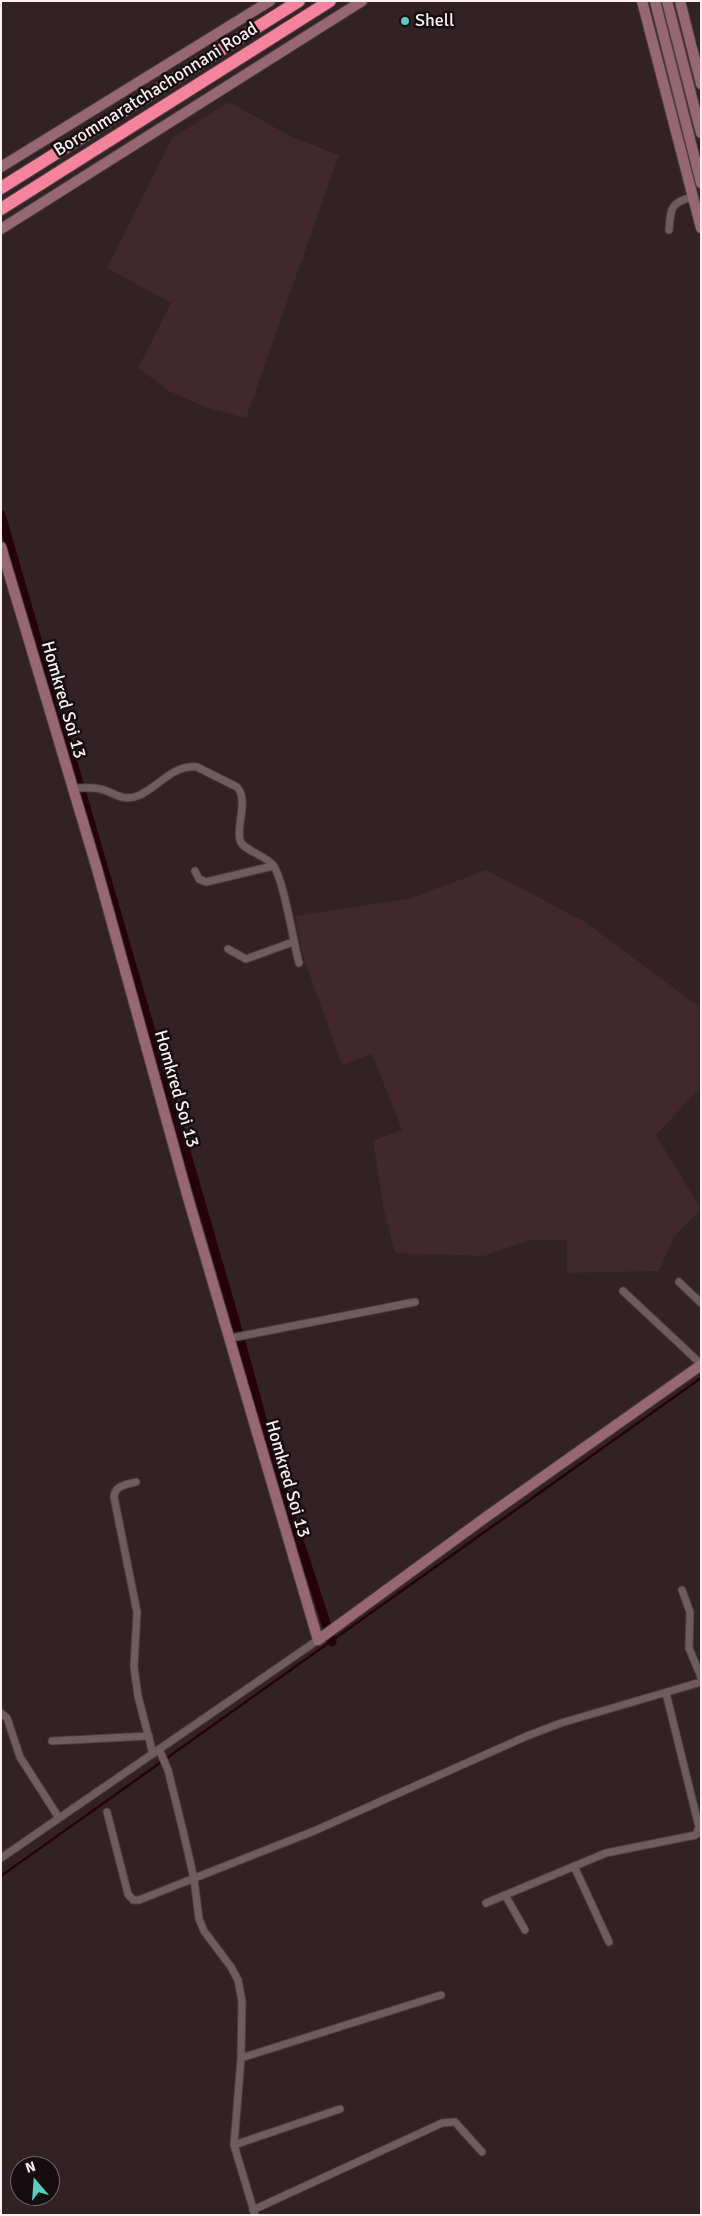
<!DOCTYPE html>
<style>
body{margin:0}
#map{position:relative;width:702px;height:2216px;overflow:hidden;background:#322125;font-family:Signika,sans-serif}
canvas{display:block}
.frame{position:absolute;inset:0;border:2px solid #fcf0f2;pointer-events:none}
.north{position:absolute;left:10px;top:2156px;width:50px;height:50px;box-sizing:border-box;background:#150d0f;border:1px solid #71686a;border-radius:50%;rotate:342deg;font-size:14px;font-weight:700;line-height:20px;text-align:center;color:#fcf0f2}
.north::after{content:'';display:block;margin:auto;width:18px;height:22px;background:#57cec2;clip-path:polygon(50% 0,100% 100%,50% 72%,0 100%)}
</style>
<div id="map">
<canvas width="702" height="2216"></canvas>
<div class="frame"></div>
<div class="north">N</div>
</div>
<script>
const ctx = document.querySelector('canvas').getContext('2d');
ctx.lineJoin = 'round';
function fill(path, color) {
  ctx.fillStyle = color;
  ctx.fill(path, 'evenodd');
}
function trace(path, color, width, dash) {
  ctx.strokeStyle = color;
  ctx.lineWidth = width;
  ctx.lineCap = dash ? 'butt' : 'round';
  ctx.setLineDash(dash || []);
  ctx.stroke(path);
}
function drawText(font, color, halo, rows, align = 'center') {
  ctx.font = font + ' Signika,sans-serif';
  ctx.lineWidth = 5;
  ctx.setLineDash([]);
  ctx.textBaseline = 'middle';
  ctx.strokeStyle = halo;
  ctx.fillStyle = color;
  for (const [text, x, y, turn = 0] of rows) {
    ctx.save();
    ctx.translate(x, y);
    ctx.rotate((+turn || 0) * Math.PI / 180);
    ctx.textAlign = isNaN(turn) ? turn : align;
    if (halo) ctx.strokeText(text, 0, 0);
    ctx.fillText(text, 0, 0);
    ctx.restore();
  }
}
fill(new Path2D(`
 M 229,102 L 294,138 L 339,155 L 246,418 L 205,407 L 169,391 L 138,368 L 171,303 L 107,268 L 172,138 Z
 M 486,870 L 585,922 L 701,1008 L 701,1087 L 656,1135 L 701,1209 L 674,1237 L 659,1271 L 567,1273 L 567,1240 L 530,1240 L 484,1256 L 395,1253 L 384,1211 L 373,1141 L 402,1130 L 372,1054 L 342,1065 L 302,953 L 295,916 L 412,898 Z`), '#40282d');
trace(new Path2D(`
 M 1,1876 L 701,1378`), '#26000b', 2.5);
trace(new Path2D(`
 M 1,515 L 234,1317 L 275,1466 L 332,1642`), '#26000b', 9);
const street = new Path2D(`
 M 669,230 C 671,208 670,203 692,197
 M 73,788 C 81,788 92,787 100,789 C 115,792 122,803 140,795 C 159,786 174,764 197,767 L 237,787 C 249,800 236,825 240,840 C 242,850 265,855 273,865 C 284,880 293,941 299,963
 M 195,871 L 199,879 L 206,882 L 273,866
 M 228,949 L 246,959 L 293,942
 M 679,1282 L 701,1303
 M 623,1291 L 701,1364
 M 231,1338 L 415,1302
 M 136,1482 C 126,1485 115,1485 114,1497 L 137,1612 L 134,1667 L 138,1696 L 153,1754
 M 682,1590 L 690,1612 L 689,1648 L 701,1677
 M 1,1713 L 7,1718 L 20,1757 L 59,1818
 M 52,1741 L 149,1736
 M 159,1749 L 168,1770 L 184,1835 L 194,1879 L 199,1919 L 204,1931 L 231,1967 L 238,1980 L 242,2001 L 241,2058 L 234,2145 L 255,2215
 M 107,1812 L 128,1894 L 133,1900 L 139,1900 L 314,1831 L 527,1736 L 561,1723 L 701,1682
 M 1,1858 L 318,1640
 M 574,1866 L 609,1942
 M 505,1895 L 525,1930
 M 486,1903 L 606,1853 L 696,1835 L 699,1827 L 666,1693
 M 241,2058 L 441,1995
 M 234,2145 L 340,2109
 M 253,2210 L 442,2123 L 455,2122 L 482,2152`);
const secondary = new Path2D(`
 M 642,1 L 701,228
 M 655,1 L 701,183
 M 667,1 L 701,133
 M 680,1 L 701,84
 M 1,167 L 270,1
 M 1,229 L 362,1
 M 1,547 L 97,869 L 188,1198 L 318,1640 L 486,1517 L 701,1365`);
const highway = new Path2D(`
 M 1,188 L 299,1
 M 1,209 L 330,1`);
trace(street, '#4c3d40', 9);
trace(secondary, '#4c3d40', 12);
trace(highway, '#4c3d40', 14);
trace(street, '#705c5f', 7);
trace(secondary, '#986872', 10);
trace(highway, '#f5839e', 12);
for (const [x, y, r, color] of [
 [405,21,5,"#57cec2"]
]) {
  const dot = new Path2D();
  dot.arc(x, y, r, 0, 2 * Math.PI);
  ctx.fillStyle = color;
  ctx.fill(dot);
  trace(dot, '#150d0f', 2);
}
drawText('18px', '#fcf0f2', '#150d0f', [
 ["Shell",415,21]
], 'left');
drawText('18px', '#fcf0f2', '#150d0f', [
 ["Borommaratchachonnani Road",156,90,-32],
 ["Homkred Soi 13",63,700,74],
 ["Homkred Soi 13",176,1089,74],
 ["Homkred Soi 13",287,1479,74]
]);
</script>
